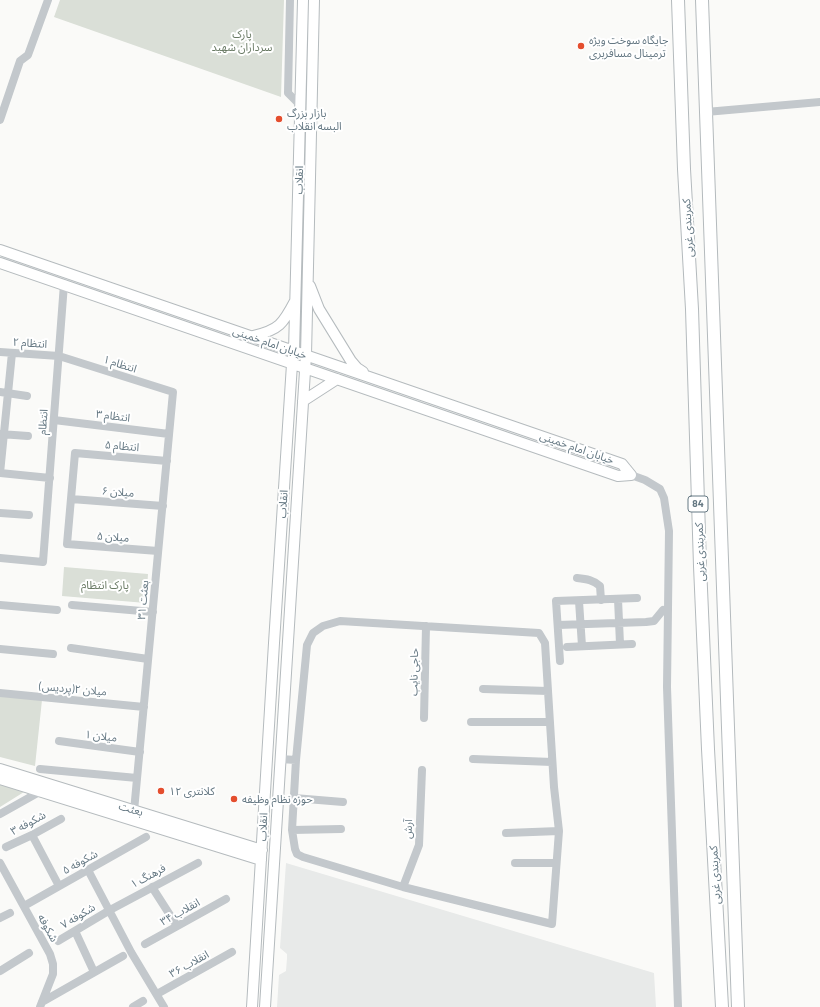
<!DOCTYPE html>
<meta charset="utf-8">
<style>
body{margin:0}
canvas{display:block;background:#fafaf8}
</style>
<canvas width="820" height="1007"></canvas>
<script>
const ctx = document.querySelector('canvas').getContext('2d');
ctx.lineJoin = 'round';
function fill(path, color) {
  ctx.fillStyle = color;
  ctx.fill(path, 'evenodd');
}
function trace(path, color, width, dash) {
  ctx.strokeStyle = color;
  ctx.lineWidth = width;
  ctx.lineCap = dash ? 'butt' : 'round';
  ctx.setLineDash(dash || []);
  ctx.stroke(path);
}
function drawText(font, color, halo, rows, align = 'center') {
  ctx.font = font + ' Barlow,"Noto Sans Arabic",sans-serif';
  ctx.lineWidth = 4;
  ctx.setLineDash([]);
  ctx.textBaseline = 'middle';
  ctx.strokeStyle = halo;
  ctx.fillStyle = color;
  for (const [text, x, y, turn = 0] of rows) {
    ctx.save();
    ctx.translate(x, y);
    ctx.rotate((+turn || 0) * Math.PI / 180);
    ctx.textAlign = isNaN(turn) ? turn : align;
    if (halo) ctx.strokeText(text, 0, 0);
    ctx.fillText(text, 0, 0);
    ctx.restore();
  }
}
fill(new Path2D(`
 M 286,863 L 654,973 L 656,1007 L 277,1007 L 279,975 L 286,971 L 287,958 L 287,954 L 280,948 Z`), '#e8eae9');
fill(new Path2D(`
 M 60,0 L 284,0 L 281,97 L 54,17 Z
 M 64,567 L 148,574 L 146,603 L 62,596 Z
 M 0,696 L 42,700 L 35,766 L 0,757 Z
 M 0,783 L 24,790 L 24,792 L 0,807 Z`), '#dadfd7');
const major = new Path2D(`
 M 0,250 L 622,464 L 631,475
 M 0,263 L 618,476 L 631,475
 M 310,286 L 319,309 L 351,361 L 357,368 L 363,372
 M 253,336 C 279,330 283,324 295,301
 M 303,401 L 337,379
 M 0,769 L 262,850
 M 0,779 L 261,860
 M 252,1007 L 274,643 L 292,364 L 294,351 L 303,0
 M 265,1007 L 306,355 L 314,0`);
const highway = new Path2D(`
 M 678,0 L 684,169 L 692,309 L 700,566 L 708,749 L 722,1007
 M 702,0 L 738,1007`);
trace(major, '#b5bbbe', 12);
trace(highway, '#b4babd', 14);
trace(new Path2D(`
 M 290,0 L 288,93 L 301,106
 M 706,112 L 820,102
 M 0,120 L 20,61 L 28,55 L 48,0
 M 0,352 L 59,356 L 173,392 L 134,811
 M 0,392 L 27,396
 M 54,420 L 169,434
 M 0,434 L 28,436
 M 0,473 L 12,353
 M 0,473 L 50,478
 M 631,475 L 645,480 L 660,489 L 664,498 L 669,531 L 667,687 L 678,1007
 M 71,499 L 163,506
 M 0,513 L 29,515
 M 158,551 L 67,544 L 75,453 L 167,461
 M 0,558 L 43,562 L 64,284
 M 577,578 C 587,579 593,580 600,586 L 601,600
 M 618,599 L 620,644
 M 579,601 L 582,646
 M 0,605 L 57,610
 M 72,605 L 153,612
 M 340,621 L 539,633 L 545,643 L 554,787 L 559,831 L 552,924 L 403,887 L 303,857 L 297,854 L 295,849 L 292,830 L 296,760 L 307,645 L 313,633 L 323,626 Z
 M 558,625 L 646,622 L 654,621 L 663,610
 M 567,647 L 632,644
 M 71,648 L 148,659
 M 0,649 L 53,654
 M 560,661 L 556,601 L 637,598
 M 483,689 L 548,691
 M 0,693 L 144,707
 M 424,718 L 426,626
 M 471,722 L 550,722
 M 59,741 L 140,752
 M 280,759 L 296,760
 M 473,759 L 552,762
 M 40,769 L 137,778
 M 294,798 L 343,802
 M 0,814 L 41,791
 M 292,830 L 341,829
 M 506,833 L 559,831
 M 32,835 L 59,886
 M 6,847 L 32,835 L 61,819
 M 0,863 L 50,954 L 53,964 L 53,974 L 40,1007
 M 515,863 L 556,863
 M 88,870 L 131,952 L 164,1007
 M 152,887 L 177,926
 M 403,887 L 419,845 L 422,770
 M 24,906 L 146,837
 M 0,918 L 10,913
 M 75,931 L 94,972
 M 58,941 L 110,910 L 198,863
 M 145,944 L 226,899
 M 0,971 L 29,953
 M 157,994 L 232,952
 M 42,1002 L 123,956
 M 133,1007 L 143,1001`), '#c3c8cc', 8);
trace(major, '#fff', 10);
trace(highway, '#fff', 12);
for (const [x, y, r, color] of [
 [581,46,4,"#e44e2e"],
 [279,119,4,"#e44e2e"],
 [161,791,4,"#e44e2e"],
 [234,799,4,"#e44e2e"]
]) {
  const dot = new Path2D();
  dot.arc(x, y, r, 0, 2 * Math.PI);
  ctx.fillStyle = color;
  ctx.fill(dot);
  trace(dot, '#fff', 1.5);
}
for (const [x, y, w] of [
 [698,504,20]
]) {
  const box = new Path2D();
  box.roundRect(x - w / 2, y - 8, w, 16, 3);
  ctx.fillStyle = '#fff';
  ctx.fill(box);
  trace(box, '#657883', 1);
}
drawText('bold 10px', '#657883', null, [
 ["84",698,504]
]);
drawText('11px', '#697a64', '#fff', [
 ["پارک",242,34],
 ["سرداران شهید",242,47],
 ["پارک انتظام",105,585]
]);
drawText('11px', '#657883', '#fff', [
 ["جایگاه سوخت ویژه",589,40],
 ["ترمینال مسافربری",589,53],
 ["بازار بزرگ",287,113],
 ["البسه انقلاب",287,126],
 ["کلانتری ۱۲",169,791],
 ["حوزه نظام وظیفه",242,799]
], 'left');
drawText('11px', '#657883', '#fff', [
 ["انقلاب",299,180,-88],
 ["کمربندی غربی",688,228,-93],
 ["انتظام ۲",30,343,4],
 ["خیابان امام خمینی",270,343,19],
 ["انتظام ۱",120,364,18],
 ["انتظام ۳",113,416,7],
 ["انتظام",43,422,-86],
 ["انتظام ۵",122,446,5],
 ["خیابان امام خمینی",577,448,19],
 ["میلان ۶",118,492,4],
 ["انقلاب",283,504,-86],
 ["میلان ۵",113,537,4],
 ["کمربندی غربی",700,552,-92],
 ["بعثت ۳۱",143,600,-85],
 ["حاجی نایب",414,672,-89],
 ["میلان ۲(پردیس)",73,689,5],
 ["میلان ۱",101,736,7],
 ["بعثت",131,809,17],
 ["شکوفه ۳",28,823,-28],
 ["انقلاب",263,827,-87],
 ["آرش",408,829,-87],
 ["شکوفه ۵",80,862,-29],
 ["کمربندی غربی",715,875,-93],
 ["فرهنگ ۱",148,876,-28],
 ["انقلاب ۳۴",180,912,-29],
 ["شکوفه ۷",78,916,-31],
 ["شکوفه",48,928,61],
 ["انقلاب ۳۶",189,964,-29]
]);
</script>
